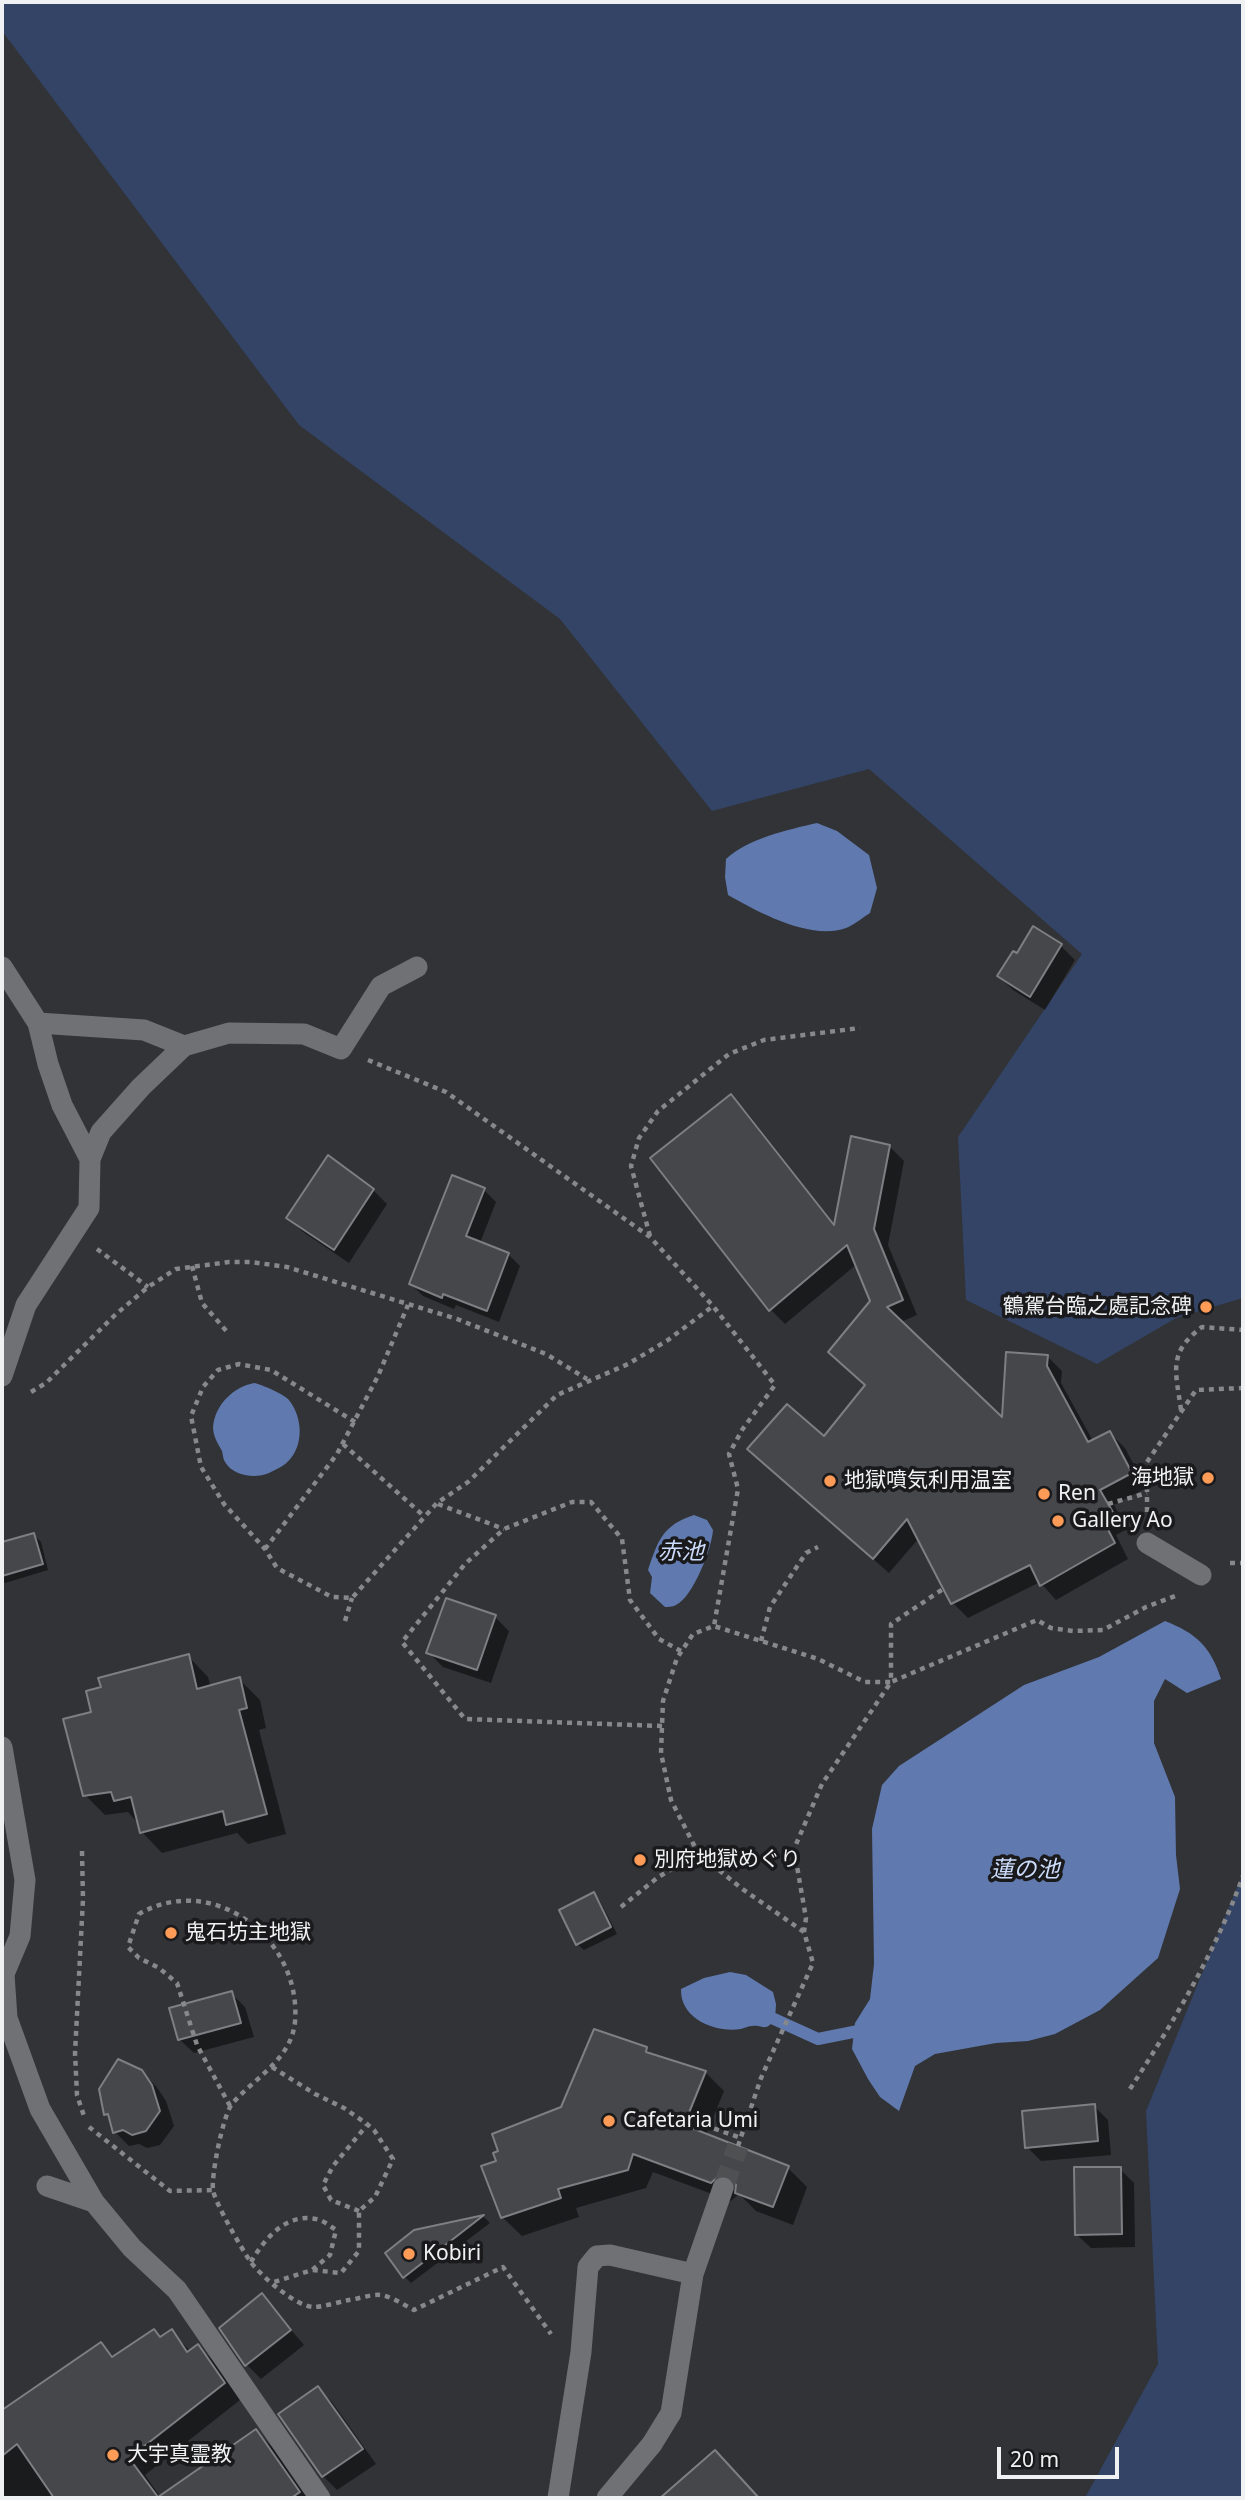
<!DOCTYPE html>
<meta charset="utf-8">
<style>
body{margin:0}
#map{position:relative;width:1245px;height:2500px;overflow:hidden;background:#313336;font-family:"Noto Sans",sans-serif}
canvas{display:block}
.frame{position:absolute;inset:0;border:4px solid #f0f1f3;pointer-events:none}
.scale{position:absolute;left:997px;top:2447px;width:122px;height:32px;box-sizing:border-box;border:4px solid #f0f1f3;border-top:0;padding-left:9px;font-size:21px;line-height:24px;white-space:nowrap;color:#f0f1f3;-webkit-text-stroke:5px #1a1a1c;paint-order:stroke}
</style>
<div id="map">
<canvas width="1245" height="2500"></canvas>
<div class="frame"></div>
<div class="scale">20 m</div>
</div>
<script>
const ctx = document.querySelector('canvas').getContext('2d');
ctx.lineJoin = 'round';
function fill(path, color) {
  ctx.fillStyle = color;
  ctx.fill(path, 'evenodd');
}
function trace(path, color, width, dash) {
  ctx.strokeStyle = color;
  ctx.lineWidth = width;
  ctx.lineCap = dash ? 'butt' : 'round';
  ctx.setLineDash(dash || []);
  ctx.stroke(path);
}
function drawText(font, color, halo, rows, align = 'center') {
  ctx.font = font + ' "Noto Sans","Noto Sans JP",sans-serif';
  ctx.lineWidth = 7;
  ctx.setLineDash([]);
  ctx.textBaseline = 'middle';
  ctx.strokeStyle = halo;
  ctx.fillStyle = color;
  for (const [text, x, y, turn = 0] of rows) {
    ctx.save();
    ctx.translate(x, y);
    ctx.rotate((+turn || 0) * Math.PI / 180);
    ctx.textAlign = isNaN(turn) ? turn : align;
    if (halo) ctx.strokeText(text, 0, 0);
    ctx.fillText(text, 0, 0);
    ctx.restore();
  }
}
fill(new Path2D(`
 M 2,2 L 1243,2 L 1243,1298 L 1176,1318 L 1097,1364 L 966,1300 L 958,1137 L 1082,954 L 869,769 L 712,811 L 560,619 L 299,425 L 2,31 Z
 M 1243,1873 L 1243,2497 L 1085,2498 L 1158,2364 L 1146,2111 Z`), '#344466');
fill(new Path2D(`
 M 817,823 L 837,831 L 869,855 L 877,888 L 870,913 C 862,918 854,925 846,928 C 811,941 758,912 728,895 L 725,877 L 726,859 C 749,838 787,830 817,823 Z
 M 254,1383 C 261,1384 283,1394 288,1399 C 302,1415 304,1442 291,1458 C 285,1466 277,1469 269,1473 C 255,1479 233,1476 225,1462 C 223,1459 223,1455 222,1451 C 218,1444 213,1436 213,1427 C 215,1404 234,1387 254,1383 Z
 M 694,1515 L 707,1520 L 713,1530 C 712,1548 693,1597 676,1605 C 672,1607 668,1607 665,1607 L 650,1593 L 652,1577 L 648,1570 C 658,1540 663,1525 694,1515 Z
 M 1165,1621 C 1196,1633 1211,1647 1221,1679 L 1187,1693 L 1165,1679 L 1154,1701 L 1154,1743 L 1175,1797 L 1176,1855 L 1180,1889 L 1158,1958 L 1100,2010 L 1055,2034 L 1028,2041 L 996,2043 L 935,2054 L 915,2066 L 899,2111 L 880,2097 L 868,2079 L 852,2049 L 855,2023 L 870,1999 L 874,1964 L 872,1829 L 882,1785 L 899,1766 L 1024,1685 L 1099,1657 Z
 M 730,1972 L 746,1975 L 773,1992 L 776,2004 L 775,2020 C 763,2033 764,2024 752,2026 C 748,2026 745,2028 741,2029 C 715,2033 680,2019 681,1989 L 704,1978 Z`), '#6079ae');
fill(new Path2D(`
 M 1033,928 L 1061,946 L 1075,960 L 1045,1010 L 1013,990 L 999,976 L 1017,955 Z
 M 731,1096 L 746,1111 L 835,1225 L 889,1146 L 904,1161 L 888,1245 L 917,1315 L 901,1322 L 1004,1421 L 1047,1356 L 1062,1371 L 1061,1383 L 1093,1441 L 1110,1433 L 1125,1448 L 1146,1488 L 1114,1505 L 1127,1529 L 1116,1535 L 1128,1559 L 1056,1600 L 1040,1582 L 968,1618 L 953,1603 L 919,1538 L 889,1573 L 765,1464 L 824,1438 L 867,1385 L 872,1302 L 857,1264 L 785,1324 L 770,1309 Z
 M 373,1190 L 387,1204 L 349,1263 L 303,1232 L 288,1218 Z
 M 484,1190 L 496,1202 L 480,1243 L 508,1254 L 520,1266 L 499,1322 L 456,1305 L 454,1309 L 423,1296 L 411,1284 Z
 M 34,1535 L 41,1542 L 48,1570 L 5,1583 L 2,1580 L 2,1544 Z
 M 495,1617 L 509,1631 L 491,1683 L 443,1667 L 428,1652 Z
 M 188,1656 L 208,1677 L 211,1687 L 239,1679 L 260,1700 L 266,1728 L 259,1730 L 286,1834 L 248,1844 L 237,1833 L 162,1853 L 142,1832 L 139,1820 L 136,1821 L 128,1812 L 105,1815 L 85,1795 L 94,1713 Z
 M 594,1894 L 600,1901 L 617,1934 L 584,1950 L 577,1944 Z
 M 231,1993 L 245,2007 L 254,2037 L 194,2053 L 179,2039 Z
 M 646,2049 L 653,2056 L 705,2072 L 724,2091 L 706,2135 L 788,2168 L 807,2187 L 793,2225 L 756,2211 L 739,2194 L 731,2201 L 653,2172 L 646,2188 L 576,2208 L 579,2217 L 522,2236 L 502,2217 L 498,2162 L 562,2108 Z
 M 141,2071 L 156,2086 L 166,2101 L 174,2126 L 160,2145 L 147,2148 L 139,2144 L 129,2146 L 115,2132 L 112,2120 L 106,2114 Z
 M 1094,2106 L 1108,2120 L 1111,2155 L 1041,2161 L 1027,2147 Z
 M 1120,2169 L 1134,2183 L 1135,2247 L 1091,2248 L 1076,2234 Z
 M 484,2217 L 490,2223 L 411,2283 L 405,2277 L 415,2231 Z
 M 262,2296 L 304,2345 L 261,2379 L 247,2365 L 221,2328 Z
 M 171,2331 L 191,2352 L 198,2346 L 215,2363 L 240,2400 L 145,2475 L 161,2498 L 2,2498 L 2,2412 L 101,2344 L 114,2357 L 161,2338 Z
 M 318,2388 L 332,2402 L 376,2464 L 337,2490 L 323,2476 Z
 M 256,2431 L 273,2448 L 308,2498 L 215,2498 L 197,2472 Z`), '#0007');
trace(new Path2D(`
 M 763,2014 L 818,2039 L 868,2029`), '#6079ae', 12);
const building = new Path2D(`
 M 1033,926 L 1062,944 L 1030,997 L 997,976 L 1013,951 L 1017,953 Z
 M 731,1094 L 834,1225 L 851,1136 L 890,1145 L 874,1229 L 903,1300 L 887,1307 L 1002,1417 L 1006,1352 L 1048,1355 L 1047,1366 L 1088,1442 L 1110,1431 L 1132,1473 L 1100,1490 L 1114,1514 L 1103,1520 L 1115,1543 L 1040,1586 L 1030,1565 L 951,1604 L 907,1519 L 873,1559 L 747,1449 L 787,1404 L 824,1436 L 865,1385 L 828,1352 L 870,1301 L 847,1245 L 769,1311 L 650,1158 Z
 M 328,1155 L 374,1189 L 334,1250 L 286,1218 Z
 M 452,1175 L 485,1188 L 466,1236 L 509,1253 L 487,1311 L 443,1294 L 442,1298 L 409,1284 Z
 M 34,1533 L 43,1564 L 2,1576 L 2,1542 Z
 M 446,1598 L 496,1615 L 477,1670 L 426,1653 Z
 M 189,1654 L 197,1689 L 240,1677 L 247,1708 L 239,1710 L 267,1814 L 226,1825 L 223,1811 L 140,1833 L 131,1797 L 114,1801 L 111,1792 L 83,1796 L 63,1719 L 91,1712 L 86,1691 L 101,1687 L 98,1678 Z
 M 594,1892 L 611,1927 L 576,1945 L 559,1910 Z
 M 232,1991 L 241,2023 L 178,2040 L 169,2008 Z
 M 594,2029 L 647,2047 L 646,2052 L 706,2071 L 684,2125 L 789,2166 L 773,2207 L 735,2193 L 736,2185 L 728,2176 L 720,2175 L 711,2183 L 633,2154 L 628,2170 L 558,2189 L 561,2198 L 501,2218 L 481,2166 L 496,2161 L 493,2153 L 498,2151 L 492,2134 L 561,2107 Z
 M 118,2059 L 142,2070 L 152,2085 L 160,2111 L 146,2131 L 132,2135 L 123,2130 L 113,2133 L 108,2114 L 104,2115 L 99,2089 Z
 M 1095,2104 L 1098,2141 L 1025,2148 L 1022,2111 Z
 M 1074,2167 L 1121,2167 L 1122,2234 L 1075,2235 Z
 M 484,2215 L 403,2278 L 385,2253 L 414,2230 Z
 M 262,2293 L 291,2330 L 245,2366 L 219,2328 Z
 M 154,2329 L 160,2337 L 172,2329 L 187,2352 L 198,2344 L 225,2383 L 129,2458 L 158,2497 L 256,2429 L 300,2492 L 291,2498 L 54,2498 L 17,2444 L 2,2456 L 2,2410 L 101,2342 L 112,2357 Z
 M 318,2386 L 363,2449 L 322,2477 L 278,2414 Z
 M 715,2450 L 759,2498 L 660,2498 Z`);
fill(building, '#46474b');
trace(building, '#7d7f83', 2);
trace(new Path2D(`
 M 723,2188 L 738,2146`), '#4e5052', 21, [21, 10]);
trace(new Path2D(`
 M 368,1060 L 446,1092 L 650,1237 L 713,1306 L 775,1385 L 742,1430 L 729,1454 L 738,1489 L 714,1626
 M 650,1236 L 631,1166 L 639,1138 L 658,1111 L 729,1054 L 764,1040 L 860,1028
 M 97,1249 L 148,1287
 M 192,1266 L 202,1303 L 229,1334
 M 31,1392 L 46,1383 L 115,1315 L 148,1287 L 176,1269 L 229,1262 L 251,1262 L 287,1267 L 457,1319 L 546,1354 L 587,1379
 M 1181,1410 C 1176,1372 1167,1353 1202,1327 L 1243,1330
 M 355,1422 L 271,1370 L 239,1364 L 218,1370 L 203,1387 L 191,1416 L 201,1467 L 224,1504 L 265,1549 L 277,1568 L 332,1597 L 352,1598 L 437,1503 L 468,1482 L 557,1395 L 628,1364 L 668,1340 L 713,1306
 M 343,1444 L 425,1517
 M 438,1504 L 504,1529
 M 1108,1504 L 1147,1493
 M 1147,1512 L 1147,1462 L 1196,1390 L 1243,1388
 M 265,1549 L 337,1454 L 378,1376 L 408,1305
 M 1230,1563 L 1243,1563
 M 345,1621 L 352,1598
 M 761,1641 L 770,1607 L 806,1553 L 818,1547
 M 662,1726 L 465,1719 L 402,1642 L 465,1564 L 504,1529 L 572,1502 L 591,1502 L 622,1539 L 630,1600 L 659,1639 L 681,1651
 M 82,1851 L 83,1899 L 75,2053 L 77,2095 L 85,2119
 M 621,1907 L 657,1878 L 698,1853
 M 804,1932 L 741,1888 L 698,1853 L 671,1800 L 661,1753 L 662,1726 L 663,1701 L 677,1658 L 693,1634 L 714,1626 L 818,1659 L 865,1682 L 891,1682 L 891,1624 L 943,1589
 M 272,2067 L 315,2094 L 344,2108 L 367,2124 L 374,2130 L 393,2159 L 375,2197 L 359,2211 L 359,2251 L 341,2273 L 312,2270
 M 1130,2089 C 1174,2021 1215,1953 1243,1876
 M 230,2106 L 197,2045 L 177,1983 L 159,1968 L 139,1958 L 128,1947 L 139,1914 C 213,1871 302,1939 295,2022 C 291,2060 255,2077 232,2104 C 223,2115 211,2176 213,2190 C 215,2203 242,2249 250,2261 C 260,2275 295,2306 313,2307 C 324,2307 338,2302 349,2300 C 358,2299 371,2294 380,2295 C 391,2296 404,2305 414,2310 L 503,2267 L 551,2334
 M 667,2112 L 741,2138
 M 89,2127 L 170,2191 L 213,2190
 M 738,2146 L 761,2078 L 813,1963 L 804,1932 L 806,1918 L 794,1849 L 822,1784 L 891,1682 L 1037,1620 L 1051,1628 L 1073,1631 L 1103,1630 L 1146,1607 L 1175,1596
 M 359,2211 L 331,2200 L 323,2185 L 333,2166 L 367,2125
 M 251,2262 C 265,2238 286,2213 316,2219 C 323,2220 330,2226 336,2230 L 330,2255 L 312,2270 L 271,2283`), '#86888a', 4.5, [5, 5]);
trace(new Path2D(`
 M 2,967 L 38,1023 L 48,1064 L 62,1105 L 90,1159
 M 38,1023 L 144,1030 L 184,1046
 M 2,1376 L 26,1305 L 89,1208 L 90,1159 L 101,1132 L 141,1087 L 184,1046 L 229,1033 L 304,1034 L 341,1049 L 381,986 L 417,967
 M 1147,1543 L 1201,1575
 M 2,1747 L 25,1880 L 20,1936 L 4,1974 L 7,2018 L 40,2109 L 94,2202 L 132,2248 L 177,2290 L 320,2498
 M 47,2186 L 94,2202
 M 558,2498 L 581,2352 L 588,2267 L 597,2256 L 610,2255 L 693,2274 L 723,2188
 M 607,2498 L 652,2444 L 671,2413 L 693,2274`), '#707175', 21);
for (const [x, y, r, color] of [
 [1206,1307,7,"#fe9c57"],
 [1208,1478,7,"#fe9c57"],
 [830,1481,7,"#fe9c57"],
 [1044,1494,7,"#fe9c57"],
 [1058,1521,7,"#fe9c57"],
 [640,1860,7,"#fe9c57"],
 [171,1933,7,"#fe9c57"],
 [609,2121,7,"#fe9c57"],
 [409,2254,7,"#fe9c57"],
 [113,2455,7,"#fe9c57"]
]) {
  const dot = new Path2D();
  dot.arc(x, y, r, 0, 2 * Math.PI);
  ctx.fillStyle = color;
  ctx.fill(dot);
  trace(dot, '#1a1a1c', 2.5);
}
drawText('21px', '#f0f1f3', '#1a1a1c', [
 ["鶴駕台臨之處記念碑",1192,1307,"right"],
 ["海地獄",1194,1478,"right"],
 ["地獄噴気利用温室",844,1481],
 ["Ren",1058,1494],
 ["Gallery Ao",1072,1521],
 ["別府地獄めぐり",654,1860],
 ["鬼石坊主地獄",185,1933],
 ["Cafetaria Umi",623,2121],
 ["Kobiri",423,2254],
 ["大宇真霊教",127,2455]
], 'left');
drawText('italic 23px', '#ccdcfb', '#1a1a1c', [
 ["赤池",681,1552],
 ["蓮の池",1025,1870]
]);
</script>
